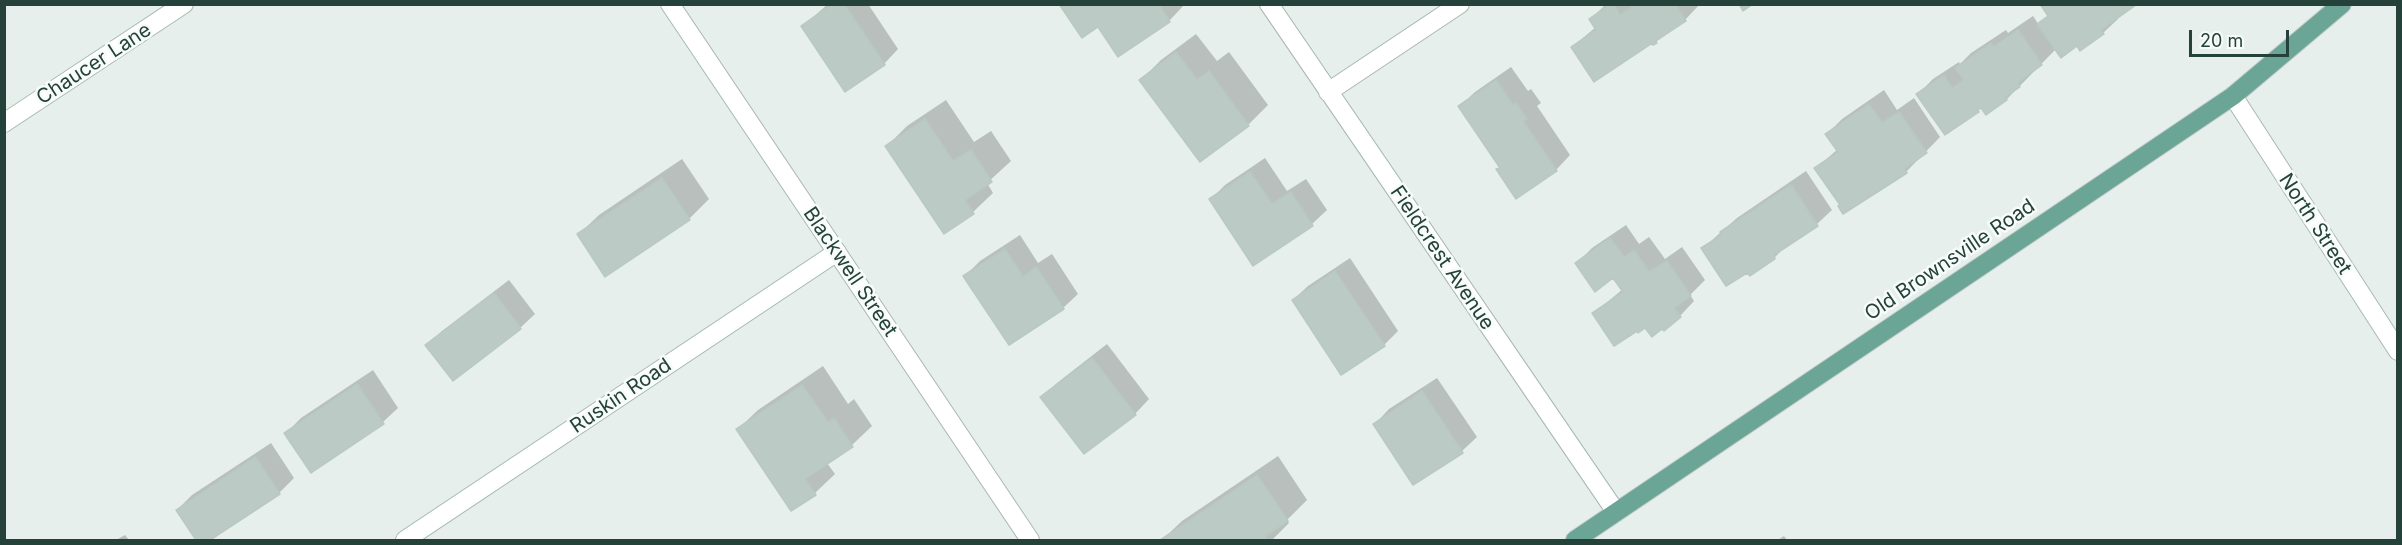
<!DOCTYPE html>
<style>
body{margin:0}
#map{position:relative;width:2402px;height:545px;overflow:hidden;background:#e6efeb;font-family:Inter,sans-serif}
canvas{display:block}
.frame{position:absolute;inset:0;border:6px solid #24423a;pointer-events:none}
.scale{position:absolute;left:2189px;top:30px;width:100px;height:27px;box-sizing:border-box;border:3px solid #24423a;border-top:0;padding-left:8px;font-size:18px;line-height:21px;white-space:nowrap;color:#24423a;-webkit-text-stroke:4px #f7fbf9;paint-order:stroke}
</style>
<div id="map">
<canvas width="2402" height="545"></canvas>
<div class="frame"></div>
<div class="scale">20 m</div>
</div>
<script>
const ctx = document.querySelector('canvas').getContext('2d');
ctx.lineJoin = 'round';
function fill(path, color) {
  ctx.fillStyle = color;
  ctx.fill(path, 'evenodd');
}
function trace(path, color, width, dash) {
  ctx.strokeStyle = color;
  ctx.lineWidth = width;
  ctx.lineCap = dash ? 'butt' : 'round';
  ctx.setLineDash(dash || []);
  ctx.stroke(path);
}
function drawText(font, color, halo, rows, align = 'center') {
  ctx.font = font + ' Inter,sans-serif';
  ctx.lineWidth = 5;
  ctx.setLineDash([]);
  ctx.textBaseline = 'middle';
  ctx.strokeStyle = halo;
  ctx.fillStyle = color;
  for (const [text, x, y, turn = 0] of rows) {
    ctx.save();
    ctx.translate(x, y);
    ctx.rotate((+turn || 0) * Math.PI / 180);
    ctx.textAlign = isNaN(turn) ? turn : align;
    if (halo) ctx.strokeText(text, 0, 0);
    ctx.fillText(text, 0, 0);
    ctx.restore();
  }
}
fill(new Path2D(`
 M 828,4 L 868,4 L 898,49 L 884,64 L 803,26 Z
 M 1061,4 L 1185,4 L 1169,21 L 1118,55 L 1098,25 Z
 M 1606,4 L 1699,4 L 1699,5 L 1685,20 L 1653,43 L 1572,47 L 1596,27 L 1591,19 Z
 M 2049,15 L 2118,19 L 2103,33 L 2078,44 L 2056,49 L 2007,99 L 1987,113 L 1982,106 L 1978,110 L 1918,94 L 1933,79 L 1959,62 L 1960,64 L 1971,53 L 2006,30 L 2008,33 L 2033,16 L 2039,25 Z
 M 1196,34 L 1217,61 L 1229,52 L 1268,105 L 1248,125 L 1200,160 L 1141,80 L 1161,60 Z
 M 1511,67 L 1528,91 L 1531,89 L 1541,103 L 1537,106 L 1570,155 L 1556,170 L 1498,170 L 1501,167 L 1460,106 L 1475,92 Z
 M 1884,90 L 1897,110 L 1914,98 L 1940,137 L 1906,172 L 1841,205 L 1816,168 L 1838,149 L 1827,134 L 1842,119 Z
 M 946,100 L 974,142 L 991,131 L 1011,161 L 987,183 L 993,193 L 973,212 L 944,232 L 887,146 L 907,126 Z
 M 1265,158 L 1287,191 L 1306,179 L 1327,210 L 1312,224 L 1253,264 L 1211,199 L 1225,185 Z
 M 682,159 L 709,199 L 689,219 L 606,274 L 579,234 L 599,215 Z
 M 1806,171 L 1832,210 L 1817,224 L 1789,243 L 1774,258 L 1703,248 L 1737,218 Z
 M 1626,225 L 1639,244 L 1649,237 L 1665,259 L 1682,247 L 1705,280 L 1690,295 L 1694,301 L 1680,316 L 1646,326 L 1594,313 L 1623,289 L 1614,276 L 1577,263 L 1592,248 Z
 M 1020,235 L 1038,263 L 1052,254 L 1078,294 L 1063,308 L 965,276 L 980,261 Z
 M 1350,258 L 1398,331 L 1384,345 L 1293,300 L 1308,286 Z
 M 509,280 L 535,314 L 520,328 L 427,346 L 442,331 Z
 M 1107,344 L 1149,399 L 1135,414 L 1042,397 L 1057,383 Z
 M 823,366 L 848,404 L 854,399 L 872,426 L 852,445 L 827,463 L 835,474 L 815,493 L 738,429 L 758,410 Z
 M 373,370 L 398,408 L 383,422 L 311,470 L 286,433 L 301,418 Z
 M 1437,378 L 1477,437 L 1462,451 L 1414,483 L 1375,424 L 1389,409 Z
 M 271,443 L 294,478 L 279,493 L 208,540 L 198,540 L 177,510 L 192,495 Z
 M 1278,456 L 1307,500 L 1287,520 L 1289,523 L 1272,540 L 1162,540 L 1182,521 Z
 M 125,535 L 129,540 L 116,540 Z
 M 1784,536 L 1787,540 L 1778,540 Z`), '#0003');
const building = new Path2D(`
 M 832,4 L 844,4 L 885,65 L 845,92 L 801,26 Z
 M 1059,4 L 1159,4 L 1170,22 L 1118,57 L 1098,27 L 1082,38 Z
 M 1610,4 L 1614,4 L 1620,15 L 1631,8 L 1629,4 L 1675,4 L 1686,21 L 1656,41 L 1657,43 L 1653,45 L 1651,44 L 1594,82 L 1571,47 L 1596,30 L 1589,19 Z
 M 1739,4 L 1753,4 L 1743,11 Z
 M 2040,4 L 2135,4 L 2136,5 L 2101,30 L 2104,34 L 2080,51 L 2077,46 L 2061,58 L 2037,24 L 2048,16 Z
 M 2018,30 L 2042,65 L 2017,83 L 2020,87 L 2005,97 L 2007,100 L 1986,115 L 1981,108 L 1978,110 L 1979,112 L 1945,135 L 1916,94 L 1944,75 L 1952,88 L 1964,80 L 1955,68 L 1991,43 L 1993,47 Z
 M 1176,52 L 1197,80 L 1209,71 L 1249,126 L 1200,162 L 1139,80 Z
 M 1496,80 L 1513,105 L 1516,103 L 1527,119 L 1523,121 L 1557,171 L 1516,199 L 1496,169 L 1500,168 L 1458,106 Z
 M 1869,104 L 1882,123 L 1899,112 L 1927,153 L 1904,169 L 1907,173 L 1843,214 L 1838,206 L 1840,205 L 1814,168 L 1838,152 L 1825,134 Z
 M 925,119 L 953,161 L 971,150 L 992,182 L 965,200 L 974,214 L 944,234 L 885,146 Z
 M 1250,172 L 1272,204 L 1291,192 L 1313,226 L 1253,266 L 1209,199 Z
 M 662,178 L 690,220 L 605,277 L 577,234 Z
 M 1791,185 L 1818,226 L 1774,255 L 1775,259 L 1750,276 L 1747,273 L 1726,286 L 1701,248 L 1722,235 L 1720,232 Z
 M 1610,238 L 1624,257 L 1634,250 L 1649,272 L 1667,261 L 1691,296 L 1674,308 L 1681,317 L 1664,331 L 1662,329 L 1652,337 L 1645,328 L 1638,333 L 1637,331 L 1614,346 L 1592,313 L 1623,292 L 1613,278 L 1595,292 L 1575,263 Z
 M 1005,249 L 1023,277 L 1036,267 L 1064,309 L 1009,345 L 963,276 Z
 M 1335,271 L 1385,346 L 1341,375 L 1292,300 Z
 M 494,293 L 521,329 L 453,381 L 425,345 Z
 M 1092,358 L 1136,415 L 1084,454 L 1040,397 Z
 M 357,384 L 384,424 L 311,473 L 284,433 Z
 M 802,385 L 828,422 L 834,418 L 853,447 L 805,479 L 816,495 L 791,511 L 736,429 Z
 M 1422,391 L 1463,453 L 1413,485 L 1373,424 Z
 M 255,457 L 280,494 L 210,540 L 196,540 L 176,510 Z
 M 1257,475 L 1288,521 L 1265,536 L 1268,540 L 1160,540 Z`);
fill(building, '#bbcac4');
trace(building, '#b8c9c2', 1.5);
const minor = new Path2D(`
 M 670,4 L 1030,540
 M 1269,4 L 1616,512
 M 1328,92 L 1460,4
 M 2233,96 L 2398,351
 M 4,123 L 184,4
 M 405,540 L 837,252`);
const major = new Path2D(`
 M 1575,540 L 2233,96 L 2342,4`);
trace(minor, '#a8b8b2', 20);
trace(major, '#c2cac8', 20);
trace(minor, '#fff', 18);
trace(major, '#6aa596', 18);
drawText('20px', '#24423a', '#f7fbf9', [
 ["Chaucer Lane",94,64,-33],
 ["North Street",2315,224,57],
 ["Fieldcrest Avenue",1442,258,56],
 ["Old Brownsville Road",1950,260,-34],
 ["Blackwell Street",850,272,56],
 ["Ruskin Road",621,396,-34]
]);
</script>
